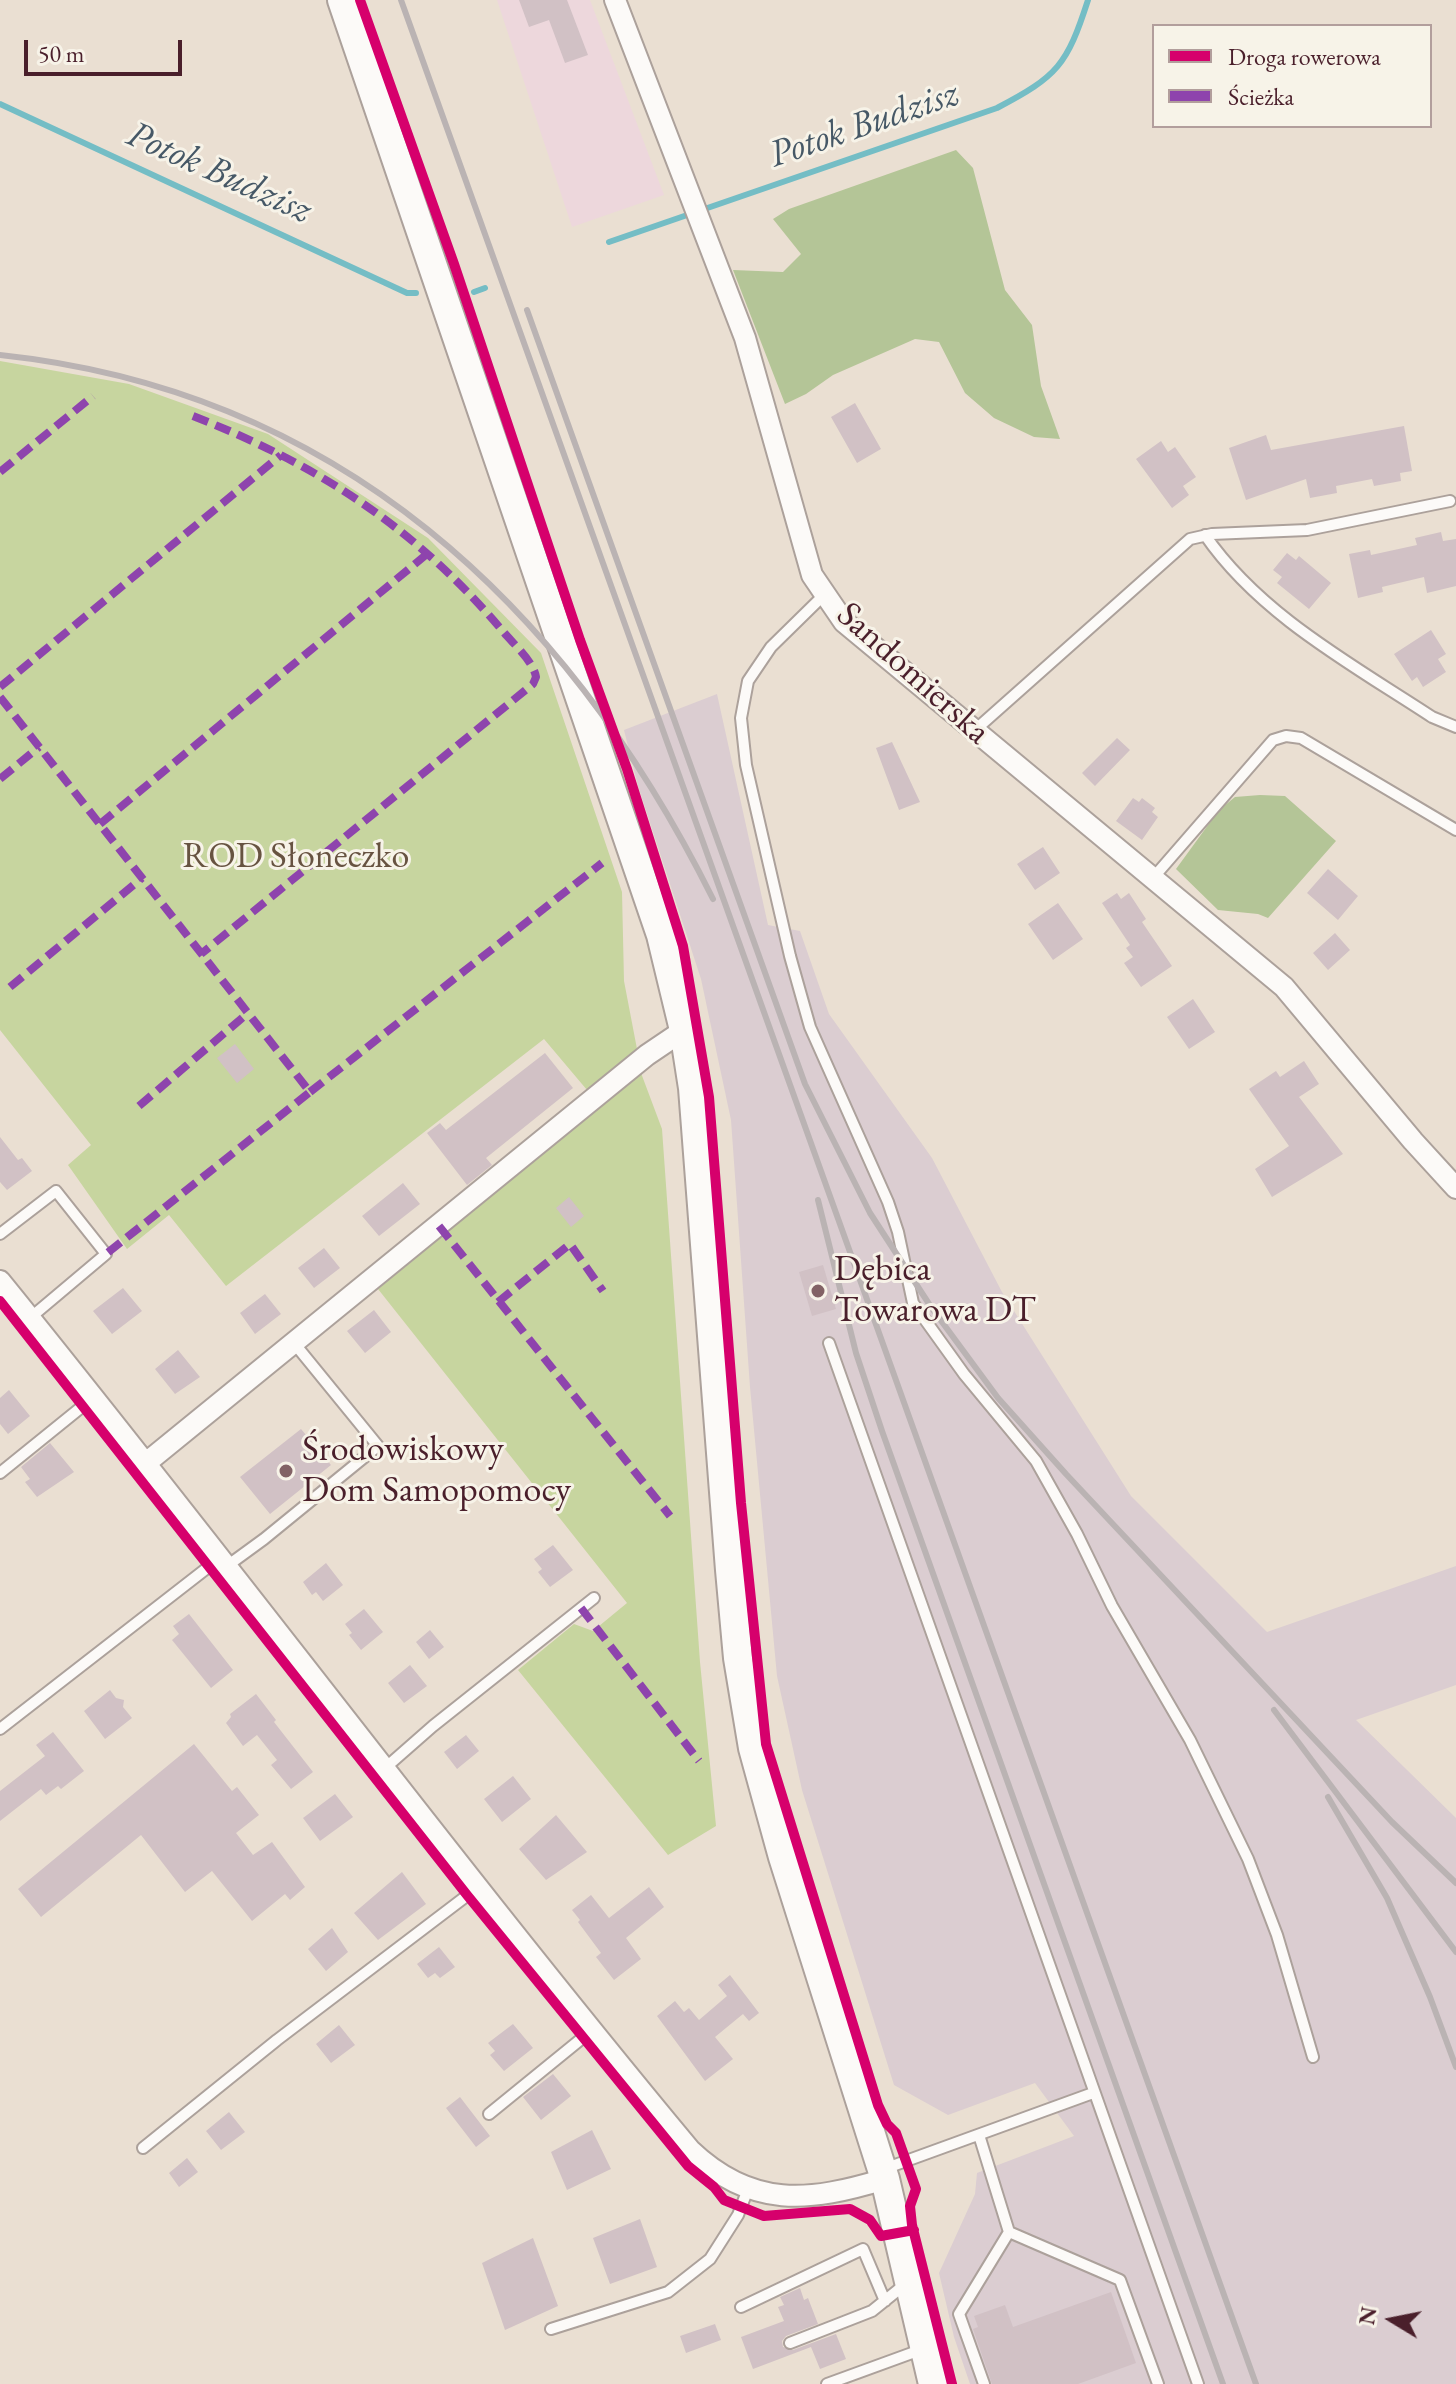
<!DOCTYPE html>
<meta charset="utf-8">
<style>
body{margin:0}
#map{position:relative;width:1456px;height:2384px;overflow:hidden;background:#eadfd2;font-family:"EB Garamond",serif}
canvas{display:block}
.legend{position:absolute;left:1152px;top:24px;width:280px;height:104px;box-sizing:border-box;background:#f7f3e8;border:2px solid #b29e9c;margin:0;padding:10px 14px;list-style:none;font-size:24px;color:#4a1f2b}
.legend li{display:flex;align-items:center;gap:16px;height:40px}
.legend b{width:40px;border:2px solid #b29e9c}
.north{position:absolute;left:1352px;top:2280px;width:80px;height:80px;-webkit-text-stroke:6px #f7f3e8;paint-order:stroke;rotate:280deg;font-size:22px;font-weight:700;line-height:32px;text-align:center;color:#4a1f2b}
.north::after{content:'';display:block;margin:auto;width:28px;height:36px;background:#4a1f2b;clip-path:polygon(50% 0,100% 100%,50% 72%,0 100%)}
.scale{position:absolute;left:24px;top:40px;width:158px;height:36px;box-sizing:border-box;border:4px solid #4a1f2b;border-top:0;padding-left:10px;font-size:24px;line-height:28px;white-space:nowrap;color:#4a1f2b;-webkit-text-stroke:6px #f7f3e8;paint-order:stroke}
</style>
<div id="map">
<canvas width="1456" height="2384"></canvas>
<ul class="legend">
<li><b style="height:10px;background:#d6006c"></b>Droga rowerowa</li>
<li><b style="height:10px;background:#8e44ad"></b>Ścieżka</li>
</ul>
<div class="north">N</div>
<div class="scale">50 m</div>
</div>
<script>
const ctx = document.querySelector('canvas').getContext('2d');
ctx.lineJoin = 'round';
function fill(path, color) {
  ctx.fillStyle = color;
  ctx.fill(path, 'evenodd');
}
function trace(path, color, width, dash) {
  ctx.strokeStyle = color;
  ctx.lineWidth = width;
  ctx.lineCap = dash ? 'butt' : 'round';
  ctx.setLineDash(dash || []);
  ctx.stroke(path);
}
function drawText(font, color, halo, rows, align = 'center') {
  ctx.font = font + ' "EB Garamond",serif';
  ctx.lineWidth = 6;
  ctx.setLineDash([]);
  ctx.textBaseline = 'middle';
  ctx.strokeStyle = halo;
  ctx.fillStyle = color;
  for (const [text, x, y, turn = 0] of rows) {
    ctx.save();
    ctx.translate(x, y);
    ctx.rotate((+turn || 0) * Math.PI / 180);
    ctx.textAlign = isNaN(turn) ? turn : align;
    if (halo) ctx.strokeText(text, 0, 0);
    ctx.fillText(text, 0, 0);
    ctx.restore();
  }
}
fill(new Path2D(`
 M 497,0 L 590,0 L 664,195 L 572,227 Z`), '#edd7dc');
fill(new Path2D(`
 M 717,694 L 768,925 L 800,931 L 829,1014 L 932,1158 L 1002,1292 L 1131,1496 L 1267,1632 L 1456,1566 L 1456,1685 L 1356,1720 L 1456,1818 L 1456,2384 L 970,2384 L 954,2337 L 939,2273 L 975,2194 L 977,2173 L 1074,2136 L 1035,2083 L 948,2115 L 894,2085 L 802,1790 L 777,1676 L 750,1387 L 731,1120 L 701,979 L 638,786 L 624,730 Z`), '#dbcdd1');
fill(new Path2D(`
 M 0,361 L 129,384 L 268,434 L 428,538 L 541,653 L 622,892 L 624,981 L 637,1049 L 587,1090 L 544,1039 L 226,1286 L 169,1215 L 127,1249 L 68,1165 L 91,1145 L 0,1030 Z
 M 641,1073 L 662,1129 L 700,1662 L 716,1826 L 668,1855 L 518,1670 L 574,1624 L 593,1631 L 627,1603 L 378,1289 Z`), '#c7d59f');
fill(new Path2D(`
 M 956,150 L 973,168 L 1005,290 L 1032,325 L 1041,386 L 1060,439 L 1034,437 L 994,418 L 965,393 L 939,342 L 915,339 L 833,375 L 806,394 L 785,404 L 733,270 L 783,272 L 801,254 L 773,219 L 789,209 Z
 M 1260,795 L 1285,796 L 1336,841 L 1268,918 L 1258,914 L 1218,910 L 1176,869 L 1219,810 L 1235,797 Z`), '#b4c597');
trace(new Path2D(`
 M 0,104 L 407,293 L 416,293
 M 609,242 L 997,108 C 1058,76 1067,65 1088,0
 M 474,292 L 485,288`), '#74bdc5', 6);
fill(new Path2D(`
 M 519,0 L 567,0 L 588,55 L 565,63 L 549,20 L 529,27 Z
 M 855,403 L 881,449 L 857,463 L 831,417 Z
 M 1404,426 L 1412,471 L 1400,473 L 1401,481 L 1374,486 L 1372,479 L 1336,486 L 1337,493 L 1310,498 L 1306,479 L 1246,500 L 1229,448 L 1266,435 L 1271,450 Z
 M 1161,441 L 1168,452 L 1175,447 L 1196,477 L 1183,486 L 1189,495 L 1172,508 L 1136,459 Z
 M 1441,532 L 1443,541 L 1456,539 L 1456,586 L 1427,593 L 1424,577 L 1382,587 L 1383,592 L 1358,598 L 1349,554 L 1370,550 L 1371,555 L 1417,545 L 1415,538 Z
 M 1287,553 L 1296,560 L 1299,556 L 1331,583 L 1309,609 L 1277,583 L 1282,577 L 1273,570 Z
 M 1431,630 L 1446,654 L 1438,659 L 1446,672 L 1423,687 L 1417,677 L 1412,681 L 1394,654 Z
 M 1117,738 L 1130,750 L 1095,786 L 1082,773 Z
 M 892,742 L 920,802 L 899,810 L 876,748 Z
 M 1133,798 L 1139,802 L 1142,798 L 1155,808 L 1152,812 L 1158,817 L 1142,840 L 1116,821 Z
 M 1043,847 L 1060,873 L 1035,890 L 1017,864 Z
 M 1328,869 L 1358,896 L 1338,920 L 1307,893 Z
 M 1117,893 L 1121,899 L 1129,893 L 1146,919 L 1142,922 L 1172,966 L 1141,987 L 1124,963 L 1133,957 L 1126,948 L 1130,945 L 1102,903 Z
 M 1058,903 L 1083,939 L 1053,960 L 1028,924 Z
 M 1335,933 L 1350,950 L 1328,970 L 1313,953 Z
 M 1193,999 L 1215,1032 L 1189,1049 L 1167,1017 Z
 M 235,1044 L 254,1069 L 237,1083 L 217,1058 Z
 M 545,1053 L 573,1088 L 486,1158 L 492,1165 L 467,1185 L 427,1133 L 440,1123 L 446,1130 Z
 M 1304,1061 L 1319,1084 L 1299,1097 L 1343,1154 L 1272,1197 L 1255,1169 L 1289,1146 L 1249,1089 L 1276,1071 L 1280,1077 Z
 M 0,1137 L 18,1160 L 22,1158 L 32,1171 L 7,1190 L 0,1182 Z
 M 403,1183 L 420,1204 L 379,1236 L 362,1216 Z
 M 569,1197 L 584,1216 L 571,1227 L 556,1208 Z
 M 324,1248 L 340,1268 L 314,1288 L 298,1268 Z
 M 823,1265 L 836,1309 L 812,1316 L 799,1272 Z
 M 123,1288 L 142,1311 L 112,1334 L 93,1311 Z
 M 265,1294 L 281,1314 L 255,1334 L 240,1313 Z
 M 374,1310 L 391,1332 L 365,1353 L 347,1331 Z
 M 178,1350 L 200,1377 L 175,1394 L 155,1369 Z
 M 9,1390 L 30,1416 L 8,1434 L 0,1424 L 0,1398 Z
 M 301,1429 L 331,1465 L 270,1514 L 240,1477 Z
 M 50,1443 L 74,1472 L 37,1497 L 25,1482 L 30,1479 L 21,1467 Z
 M 553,1545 L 573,1570 L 550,1587 L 538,1572 L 542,1569 L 534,1559 Z
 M 326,1563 L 343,1585 L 323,1601 L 316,1592 L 312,1595 L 303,1582 Z
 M 364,1609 L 383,1632 L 361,1650 L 349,1635 L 352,1633 L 345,1624 Z
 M 189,1614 L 233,1670 L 211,1688 L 172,1640 L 179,1634 L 173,1626 Z
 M 430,1630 L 444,1647 L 429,1659 L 416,1642 Z
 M 410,1665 L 427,1686 L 404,1703 L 388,1683 Z
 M 110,1690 L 116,1698 L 124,1700 L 123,1707 L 132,1718 L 105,1739 L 84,1711 Z
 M 256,1694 L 276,1720 L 274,1722 L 313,1772 L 291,1789 L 271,1765 L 277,1760 L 257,1735 L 243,1746 L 226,1723 L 231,1717 L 230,1714 Z
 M 53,1732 L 84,1771 L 61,1789 L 58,1786 L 46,1795 L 41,1789 L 0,1821 L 0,1791 L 45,1756 L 36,1745 Z
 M 466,1735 L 479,1751 L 457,1769 L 444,1752 Z
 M 194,1744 L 232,1791 L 237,1787 L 259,1815 L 236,1833 L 253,1855 L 272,1842 L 305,1887 L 290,1900 L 285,1894 L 252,1921 L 212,1871 L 185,1892 L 141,1835 L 41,1917 L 18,1889 Z
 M 513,1776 L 531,1799 L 502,1822 L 484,1799 Z
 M 335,1794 L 353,1817 L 320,1841 L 303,1818 Z
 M 556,1815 L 587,1852 L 546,1880 L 519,1849 Z
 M 402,1872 L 426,1904 L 378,1940 L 354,1913 Z
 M 649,1887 L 664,1907 L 626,1938 L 641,1959 L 614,1980 L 596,1957 L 601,1953 L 578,1922 L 580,1920 L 572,1910 L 591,1895 L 609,1918 Z
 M 332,1928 L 348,1952 L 326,1971 L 308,1949 Z
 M 439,1947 L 455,1967 L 440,1978 L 435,1973 L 428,1978 L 417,1964 Z
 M 730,1975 L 759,2013 L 749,2021 L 743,2014 L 715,2037 L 733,2059 L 705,2081 L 657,2016 L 675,2001 L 684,2012 L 689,2008 L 699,2020 L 727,1996 L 718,1985 Z
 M 513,2024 L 533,2048 L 504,2071 L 490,2055 L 495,2051 L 488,2043 Z
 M 339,2025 L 355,2045 L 331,2063 L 316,2044 Z
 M 553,2074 L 571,2096 L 541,2120 L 523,2097 Z
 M 460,2097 L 490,2136 L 476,2147 L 446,2108 Z
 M 229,2112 L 245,2132 L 221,2150 L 206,2131 Z
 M 592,2130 L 611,2169 L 567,2190 L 551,2152 Z
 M 187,2158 L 198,2172 L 179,2187 L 169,2173 Z
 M 640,2219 L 657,2267 L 610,2284 L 593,2238 Z
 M 533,2238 L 558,2306 L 505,2330 L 482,2263 Z
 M 800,2288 L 804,2300 L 808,2298 L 818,2324 L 786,2336 L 782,2341 L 783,2347 L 793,2350 L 836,2334 L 846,2359 L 820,2369 L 811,2347 L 753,2369 L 741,2337 L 784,2321 L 778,2307 L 784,2305 L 780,2297 Z
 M 1111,2292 L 1136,2363 L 1078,2384 L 992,2384 L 973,2329 L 978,2327 L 974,2316 L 1005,2305 L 1013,2327 Z
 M 715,2324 L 721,2340 L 686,2353 L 680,2336 Z`), '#d1c1c5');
const lane = new Path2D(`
 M 1205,535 C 1260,615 1353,665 1432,717 L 1456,727
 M 825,594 L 771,647 L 748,681 L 741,718 L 746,765 L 790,956 L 810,1027 L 888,1202 L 898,1232 L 913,1303 L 964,1374 L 1036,1461 L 1077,1534 L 1112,1606 L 1190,1740 L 1248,1859 L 1277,1935 L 1313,2057
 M 974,731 L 1190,539 L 1212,534 L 1307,530 L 1450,501
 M 1153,878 L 1273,740 L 1286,736 L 1301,738 L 1456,830
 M 0,1234 L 56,1191 L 106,1254 L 30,1318
 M 829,1343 L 1198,2384
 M 0,1473 L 94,1397
 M 227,1566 L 264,1539 L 378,1446 L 294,1343
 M 0,1729 L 220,1558
 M 384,1769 L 433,1726 L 594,1598
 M 489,2114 L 591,2031
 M 979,2135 L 1009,2232 L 959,2314 L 984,2384
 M 143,2148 L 277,2040 L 477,1888
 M 884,2169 L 1093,2093
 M 1009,2232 L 1120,2280 L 1158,2384
 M 741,2307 L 863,2249 L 885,2301
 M 551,2329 L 668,2292 L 710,2259 L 738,2215 L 748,2189
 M 790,2343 L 872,2311 L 908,2282
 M 827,2384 L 923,2349`);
const street = new Path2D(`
 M 615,0 L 745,338 L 812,575 L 844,622 L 1284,987 L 1413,1141 L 1456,1188
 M 0,1281 C 233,1568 453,1865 690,2150 C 752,2209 809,2202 885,2179
 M 146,1463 L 647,1055 L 684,1030`);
const secondary = new Path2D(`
 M 342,0 L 661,935 L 684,1030 L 693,1088 L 730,1570 L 738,1658 L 753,1748 L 783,1857 L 885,2179 L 933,2384`);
trace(lane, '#aca19b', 14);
trace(street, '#aca19b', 24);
trace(secondary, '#aca19b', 32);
trace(lane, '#fcfaf8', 10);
trace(street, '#fcfaf8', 20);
trace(secondary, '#fcfaf8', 28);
trace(new Path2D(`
 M 401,0 L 1256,2384
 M 527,310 L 805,1084 L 870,1213 L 931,1307 L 998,1398 L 1066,1474 L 1392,1822 L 1456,1883
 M 0,355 C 338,391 566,604 713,899
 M 818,1200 L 856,1353 L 882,1431 L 1223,2384
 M 1274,1710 L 1456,1952
 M 1328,1797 L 1387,1898 L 1430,1997 L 1456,2067`), '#bab3b3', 6);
trace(new Path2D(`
 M 193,416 C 318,465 413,526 501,629 C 512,643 533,660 536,677 L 533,684 L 201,954
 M 0,472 L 93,396
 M 0,687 L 281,455
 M 0,697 L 310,1092 L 106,1254
 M 0,779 L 39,747
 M 100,824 L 427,554
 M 10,987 L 142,878
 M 310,1092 L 602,863
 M 139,1106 L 248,1013
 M 439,1226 L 670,1516
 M 498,1302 L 570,1244 L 603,1291
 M 581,1608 L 699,1761`), '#8e44ad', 8, [16, 8]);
trace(new Path2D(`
 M 360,0 L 454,264 L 580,640 L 627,769 L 683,946 L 709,1097 L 741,1503 L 766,1744 L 878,2105 L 887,2124 L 896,2133 L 916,2189 L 910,2206 L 912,2225 L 952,2384
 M 0,1301 L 467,1895 L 688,2166 L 714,2187 L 724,2200 L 764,2216 L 850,2209 L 870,2220 L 881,2236 L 914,2230`), '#d6006c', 10);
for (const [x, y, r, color] of [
 [818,1291,8,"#826265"],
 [286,1471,8,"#826265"]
]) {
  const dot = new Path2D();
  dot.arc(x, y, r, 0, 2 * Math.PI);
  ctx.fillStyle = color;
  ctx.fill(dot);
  trace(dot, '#f7f3e8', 3);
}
drawText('36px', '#4a1f2b', '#f7f3e8', [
 ["Sandomierska",913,674,42]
]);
drawText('36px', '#675341', '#f7f3e8', [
 ["ROD Słoneczko",296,857]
]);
drawText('36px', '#4a1f2b', '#f7f3e8', [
 ["Dębica",834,1270],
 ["Towarowa DT",834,1311],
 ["Środowiskowy",302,1450],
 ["Dom Samopomocy",302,1491]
], 'left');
drawText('italic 38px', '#465866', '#f7f3e8', [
 ["Potok Budzisz",864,125,-19],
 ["Potok Budzisz",219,173,24]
]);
</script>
